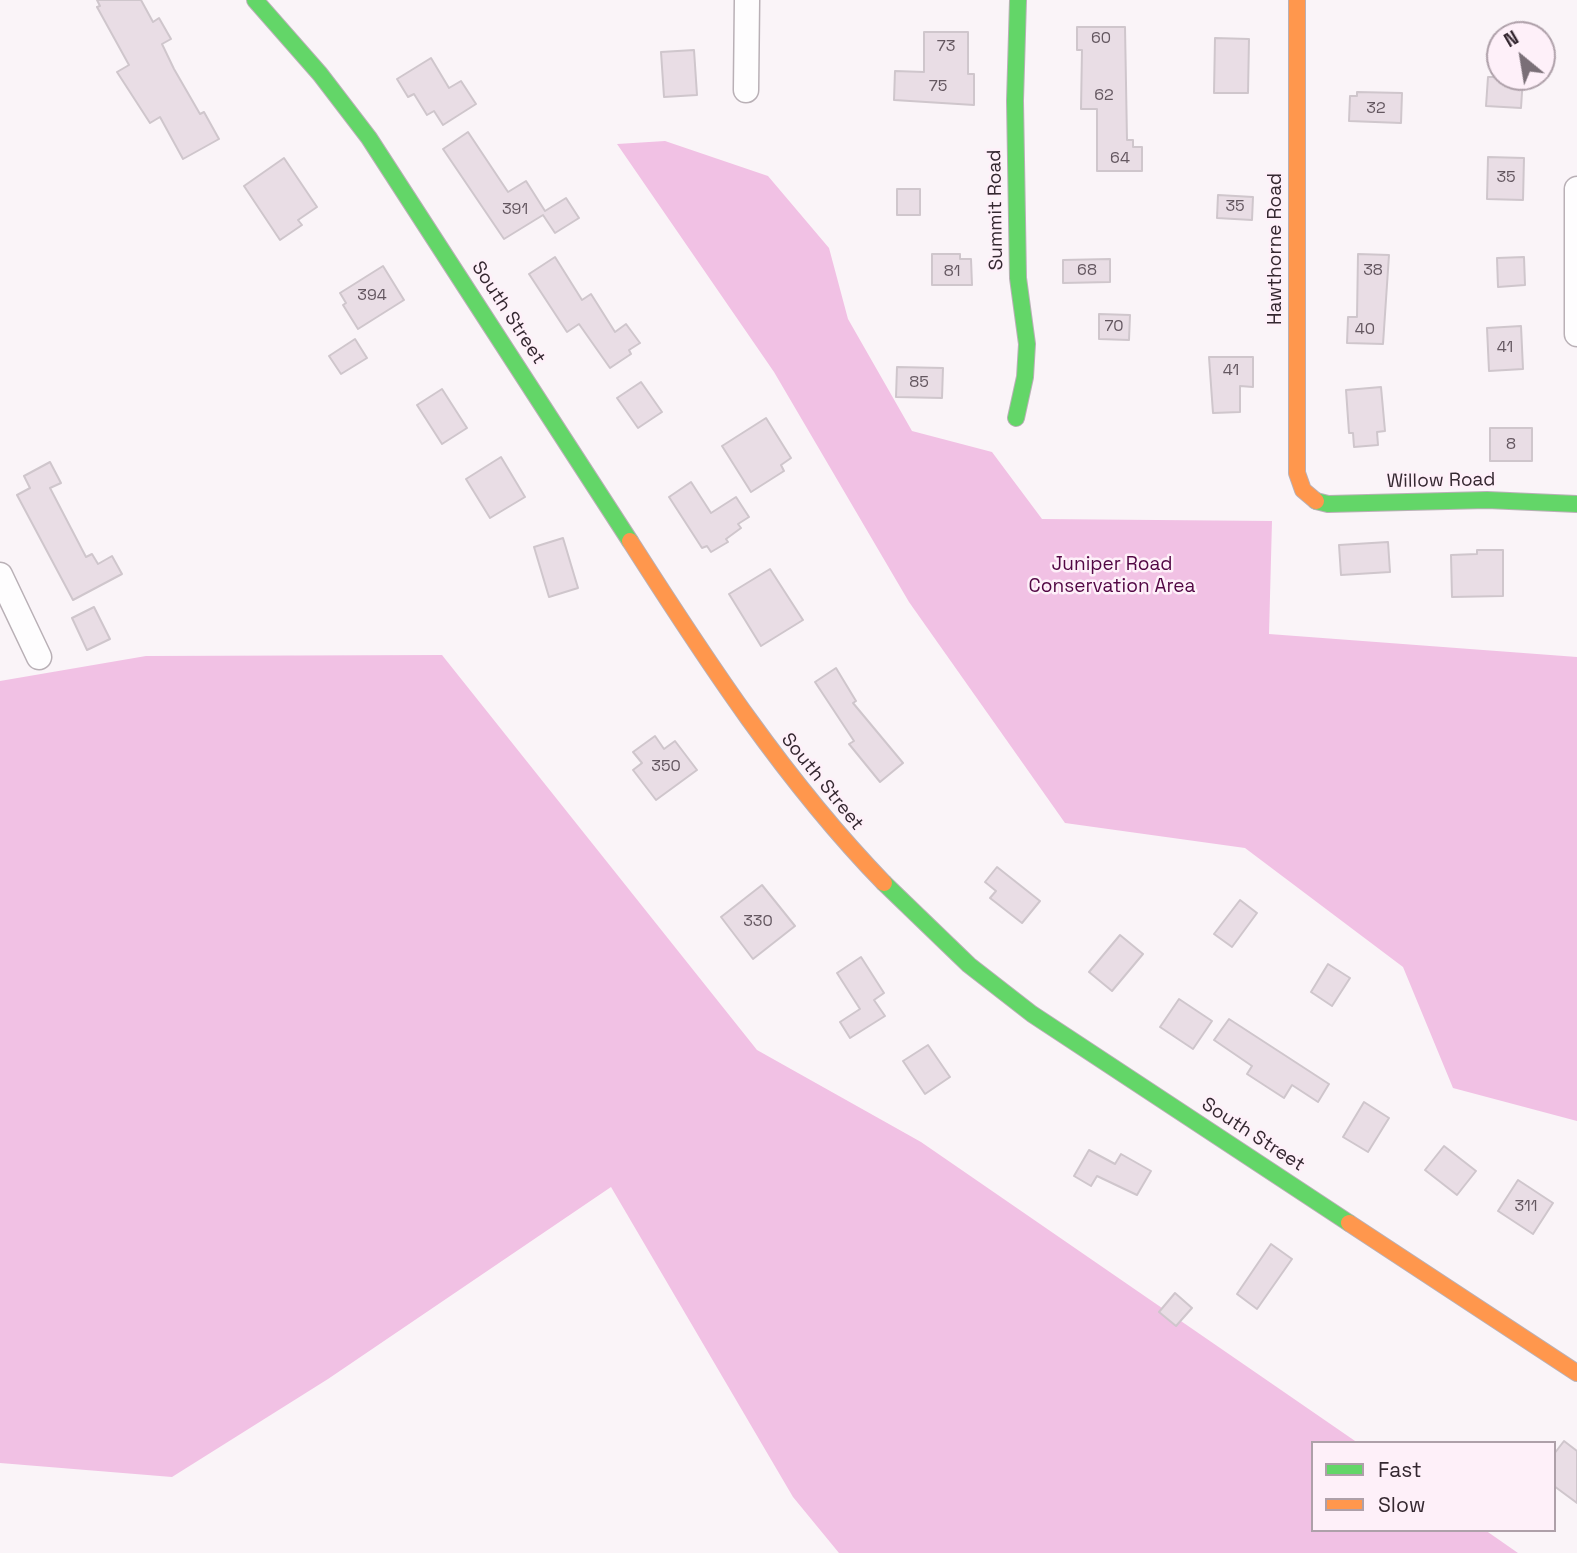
<!DOCTYPE html>
<style>
body{margin:0}
#map{position:relative;width:1577px;height:1553px;overflow:hidden;background:#faf4f8;font-family:"Space Grotesk",sans-serif}
canvas{display:block}
.legend{position:absolute;left:1311px;top:1441px;width:245px;height:91px;box-sizing:border-box;background:#fef0f9;border:2px solid #aea0a9;margin:0;padding:9px 12px;list-style:none;font-size:21px;color:#352831}
.legend li{display:flex;align-items:center;gap:14px;height:35px}
.legend b{width:35px;border:2px solid #aea0a9}
.north{position:absolute;left:1486px;top:21px;width:70px;height:70px;box-sizing:border-box;background:#fef0f9;border:2px solid #aea0a9;border-radius:50%;rotate:330deg;font-size:19px;font-weight:700;line-height:28px;text-align:center;color:#352831}
.north::after{content:'';display:block;margin:auto;width:24px;height:32px;background:#7a6f77;clip-path:polygon(50% 0,100% 100%,50% 72%,0 100%)}
</style>
<div id="map">
<canvas width="1577" height="1553"></canvas>
<ul class="legend">
<li><b style="height:9px;background:#63d668"></b>Fast</li>
<li><b style="height:9px;background:#ff974d"></b>Slow</li>
</ul>
<div class="north">N</div>
</div>
<script>
const ctx = document.querySelector('canvas').getContext('2d');
ctx.lineJoin = 'round';
function fill(path, color) {
  ctx.fillStyle = color;
  ctx.fill(path, 'evenodd');
}
function trace(path, color, width, dash) {
  ctx.strokeStyle = color;
  ctx.lineWidth = width;
  ctx.lineCap = dash ? 'butt' : 'round';
  ctx.setLineDash(dash || []);
  ctx.stroke(path);
}
function drawText(font, color, halo, rows, align = 'center') {
  ctx.font = font + ' "Space Grotesk",sans-serif';
  ctx.lineWidth = 5;
  ctx.setLineDash([]);
  ctx.textBaseline = 'middle';
  ctx.strokeStyle = halo;
  ctx.fillStyle = color;
  for (const [text, x, y, turn = 0] of rows) {
    ctx.save();
    ctx.translate(x, y);
    ctx.rotate((+turn || 0) * Math.PI / 180);
    ctx.textAlign = isNaN(turn) ? turn : align;
    if (halo) ctx.strokeText(text, 0, 0);
    ctx.fillText(text, 0, 0);
    ctx.restore();
  }
}
fill(new Path2D(`
 M 665,141 L 768,176 L 829,248 L 848,319 L 912,431 L 992,452 L 1042,519 L 1272,521 L 1269,634 L 1577,657 L 1577,1121 L 1453,1088 L 1403,967 L 1245,848 L 1065,823 L 909,602 L 774,372 L 617,144 Z
 M 442,655 L 757,1050 L 921,1142 L 1358,1443 L 1313,1443 L 1313,1530 L 1485,1530 L 1518,1553 L 839,1553 L 793,1497 L 611,1187 L 328,1379 L 172,1477 L 0,1463 L 0,681 L 146,656 Z`), '#f1c1e4');
const building = new Path2D(`
 M 97,0 L 141,0 L 153,22 L 159,18 L 171,39 L 162,44 L 174,69 L 200,114 L 204,112 L 219,139 L 183,159 L 160,117 L 150,123 L 117,72 L 129,65 L 97,7 L 100,6 Z
 M 1077,27 L 1125,27 L 1127,140 L 1133,140 L 1133,147 L 1142,147 L 1142,171 L 1097,171 L 1097,109 L 1081,109 L 1082,50 L 1077,50 Z
 M 924,32 L 968,32 L 968,74 L 974,74 L 974,105 L 894,100 L 895,71 L 924,72 Z
 M 1215,38 L 1249,39 L 1248,93 L 1214,93 Z
 M 694,50 L 697,95 L 664,97 L 661,52 Z
 M 431,58 L 449,88 L 461,81 L 476,104 L 443,125 L 434,111 L 427,115 L 414,94 L 408,97 L 397,79 Z
 M 1488,77 L 1523,77 L 1521,108 L 1486,106 Z
 M 1357,92 L 1402,93 L 1401,123 L 1349,121 L 1350,96 L 1357,96 Z
 M 468,132 L 508,192 L 526,181 L 545,211 L 566,198 L 579,218 L 555,233 L 543,215 L 504,239 L 443,149 Z
 M 1488,157 L 1524,158 L 1523,200 L 1487,199 Z
 M 284,158 L 317,207 L 298,220 L 302,225 L 280,240 L 244,186 Z
 M 897,189 L 920,189 L 920,215 L 897,215 Z
 M 1218,195 L 1253,197 L 1252,220 L 1217,218 Z
 M 932,254 L 960,254 L 960,259 L 971,259 L 972,285 L 932,285 Z
 M 1358,254 L 1389,255 L 1383,344 L 1347,343 L 1348,317 L 1357,317 Z
 M 555,257 L 582,300 L 591,294 L 615,332 L 626,324 L 640,343 L 629,350 L 631,354 L 610,368 L 579,324 L 567,332 L 529,274 Z
 M 1524,257 L 1525,285 L 1498,287 L 1497,258 Z
 M 1110,259 L 1110,282 L 1063,283 L 1063,260 Z
 M 383,266 L 404,300 L 358,329 L 343,305 L 346,303 L 340,293 Z
 M 1099,314 L 1130,315 L 1129,340 L 1099,339 Z
 M 1521,326 L 1523,369 L 1489,371 L 1487,328 Z
 M 355,339 L 367,358 L 341,374 L 329,356 Z
 M 1209,357 L 1253,357 L 1253,387 L 1240,386 L 1240,412 L 1213,413 Z
 M 897,367 L 943,368 L 942,398 L 896,397 Z
 M 641,382 L 662,412 L 638,428 L 617,398 Z
 M 1381,387 L 1385,431 L 1377,432 L 1378,445 L 1354,447 L 1353,433 L 1349,433 L 1346,390 Z
 M 442,389 L 467,428 L 442,444 L 417,405 Z
 M 766,418 L 791,458 L 781,465 L 784,471 L 751,492 L 722,446 Z
 M 1490,428 L 1532,428 L 1532,461 L 1490,461 Z
 M 501,457 L 525,497 L 490,518 L 466,479 Z
 M 50,462 L 61,483 L 50,488 L 86,557 L 92,554 L 98,564 L 112,556 L 122,574 L 73,600 L 17,495 L 30,488 L 24,476 Z
 M 691,482 L 711,513 L 736,497 L 749,517 L 738,524 L 741,528 L 726,539 L 728,542 L 711,552 L 707,546 L 702,548 L 669,497 Z
 M 563,538 L 578,588 L 549,597 L 534,547 Z
 M 1388,542 L 1390,572 L 1341,575 L 1339,545 Z
 M 1477,550 L 1503,550 L 1503,596 L 1452,597 L 1451,555 L 1477,554 Z
 M 770,569 L 803,620 L 761,646 L 729,594 Z
 M 94,607 L 110,639 L 87,650 L 72,618 Z
 M 836,668 L 856,701 L 853,703 L 903,763 L 880,782 L 849,744 L 854,741 L 815,682 Z
 M 655,736 L 664,749 L 675,741 L 697,770 L 656,800 L 633,770 L 642,763 L 633,752 Z
 M 997,867 L 1040,901 L 1022,923 L 990,898 L 996,891 L 985,882 Z
 M 762,885 L 795,926 L 753,959 L 721,917 Z
 M 1240,900 L 1257,913 L 1232,947 L 1214,934 Z
 M 1120,935 L 1143,954 L 1112,991 L 1089,972 Z
 M 861,957 L 884,993 L 874,1000 L 885,1016 L 850,1038 L 840,1022 L 860,1009 L 837,973 Z
 M 1328,964 L 1350,978 L 1332,1006 L 1311,992 Z
 M 1179,999 L 1212,1021 L 1193,1049 L 1160,1027 Z
 M 1229,1019 L 1329,1084 L 1318,1102 L 1292,1085 L 1284,1098 L 1247,1074 L 1252,1066 L 1214,1040 Z
 M 928,1045 L 950,1077 L 925,1094 L 903,1061 Z
 M 1364,1102 L 1389,1118 L 1368,1152 L 1343,1137 Z
 M 1444,1146 L 1476,1171 L 1457,1195 L 1425,1170 Z
 M 1089,1150 L 1115,1164 L 1121,1154 L 1151,1171 L 1137,1195 L 1097,1176 L 1091,1186 L 1074,1176 Z
 M 1518,1180 L 1553,1203 L 1533,1234 L 1498,1211 Z
 M 1271,1244 L 1292,1259 L 1257,1309 L 1237,1294 Z
 M 1175,1293 L 1192,1308 L 1176,1326 L 1159,1312 Z
 M 1564,1441 L 1577,1451 L 1577,1503 L 1554,1486 L 1554,1454 Z`);
fill(building, '#e9dde5');
trace(building, '#cfc6cc', 2);
const street = new Path2D(`
 M 746,90 L 747,0
 M 1577,189 L 1577,334
 M 0,575 L 39,657`);
const fast = new Path2D(`
 M 255,0 L 320,74 L 369,138 L 630,541
 M 1016,418 L 1025,377 L 1027,344 L 1018,278 L 1015,101 L 1018,0
 M 1316,501 L 1328,504 L 1487,500 L 1577,504
 M 884,883 L 969,965 L 1032,1014 L 1349,1223`);
const slow = new Path2D(`
 M 1297,0 L 1297,473 L 1303,490 L 1316,501
 M 630,541 C 706,660 785,781 884,883
 M 1349,1223 L 1577,1373`);
trace(street, '#b9b0b6', 27);
trace(fast, '#b9b0b6', 18);
trace(slow, '#b9b0b6', 18);
trace(street, '#fefdfe', 24);
trace(fast, '#63d668', 16);
trace(slow, '#ff974d', 16);
drawText('16px', '#645760', null, [
 ["60",1101,39],
 ["73",946,47],
 ["75",938,87],
 ["62",1104,96],
 ["32",1376,109],
 ["64",1120,159],
 ["35",1506,178],
 ["35",1235,207],
 ["391",515,210],
 ["68",1087,271],
 ["38",1373,271],
 ["81",952,272],
 ["394",372,296],
 ["70",1114,327],
 ["40",1365,330],
 ["41",1505,348],
 ["41",1231,371],
 ["85",919,383],
 ["8",1511,445],
 ["350",666,767],
 ["330",758,922],
 ["311",1526,1207]
]);
drawText('19px', '#352831', '#fef0f9', [
 ["Summit Road",996,210,-91],
 ["Hawthorne Road",1276,249,-90],
 ["South Street",508,313,57],
 ["Willow Road",1441,481,-1],
 ["South Street",822,782,51],
 ["South Street",1253,1135,33]
]);
drawText('19px', '#520744', '#fef0f9', [
 ["Juniper Road",1112,565],
 ["Conservation Area",1112,587]
]);
</script>
